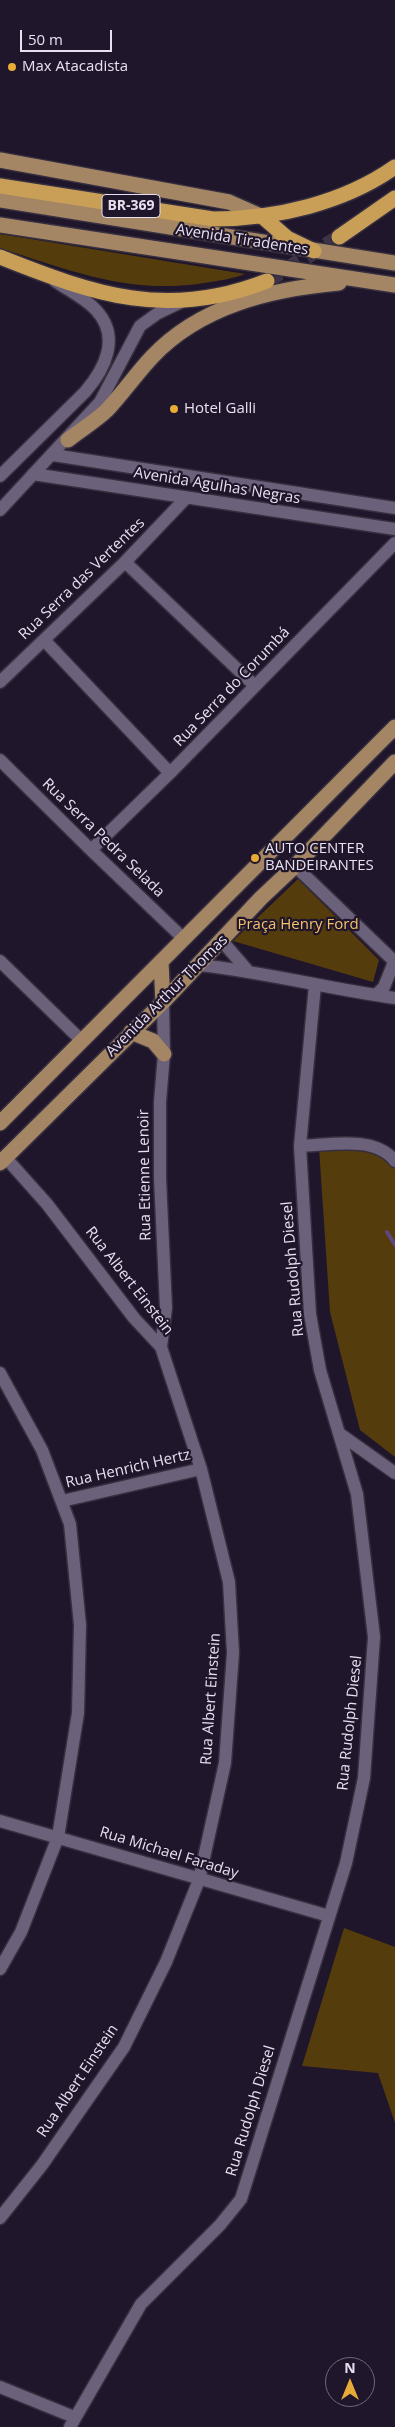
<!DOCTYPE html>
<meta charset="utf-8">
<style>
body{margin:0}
#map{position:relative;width:395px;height:2427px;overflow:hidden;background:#20162b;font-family:"Open Sans",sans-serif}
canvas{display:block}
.north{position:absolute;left:325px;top:2357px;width:50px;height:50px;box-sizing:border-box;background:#20162b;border:1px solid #706779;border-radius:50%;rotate:0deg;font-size:14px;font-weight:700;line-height:20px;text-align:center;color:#e7e0ef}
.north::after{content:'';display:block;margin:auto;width:18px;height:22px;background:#e8ab37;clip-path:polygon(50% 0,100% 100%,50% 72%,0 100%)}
.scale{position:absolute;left:20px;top:30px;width:92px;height:22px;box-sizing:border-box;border:2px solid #e7e0ef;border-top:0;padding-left:6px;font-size:15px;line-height:18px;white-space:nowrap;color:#e7e0ef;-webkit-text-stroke:4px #20162b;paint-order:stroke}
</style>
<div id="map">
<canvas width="395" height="2427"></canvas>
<div class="north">N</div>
<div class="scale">50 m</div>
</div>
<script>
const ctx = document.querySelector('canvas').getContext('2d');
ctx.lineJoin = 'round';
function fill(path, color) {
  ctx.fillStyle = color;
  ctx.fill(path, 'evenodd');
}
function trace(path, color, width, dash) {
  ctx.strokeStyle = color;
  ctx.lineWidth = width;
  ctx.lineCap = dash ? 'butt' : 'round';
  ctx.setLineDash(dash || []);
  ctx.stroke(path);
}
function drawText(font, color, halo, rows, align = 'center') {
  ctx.font = font + ' "Open Sans",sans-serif';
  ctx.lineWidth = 4.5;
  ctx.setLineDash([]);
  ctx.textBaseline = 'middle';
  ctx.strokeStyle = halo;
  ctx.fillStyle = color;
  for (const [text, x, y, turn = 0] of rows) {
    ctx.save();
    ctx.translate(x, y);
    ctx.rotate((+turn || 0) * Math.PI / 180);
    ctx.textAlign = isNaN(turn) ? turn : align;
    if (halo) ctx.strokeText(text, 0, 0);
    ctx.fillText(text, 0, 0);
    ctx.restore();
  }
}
fill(new Path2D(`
 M 0,234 L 245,274 C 232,279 217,281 204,283 C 130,295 68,270 0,248 Z
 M 298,879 L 379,960 L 373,982 L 233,941 Z
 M 370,1147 L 389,1159 L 395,1167 L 395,1457 L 360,1430 L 330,1312 L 319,1148 Z
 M 344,1928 L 395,1947 L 395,2123 L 378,2073 L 302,2066 Z`), '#543c0d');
trace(new Path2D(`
 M 387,1232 L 395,1245`), '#5f467b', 4);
trace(new Path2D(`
 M 267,281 L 339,237`), '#3e3448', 15, [15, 8]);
const minor = new Path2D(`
 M 53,455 L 395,508
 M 33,474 L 395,529
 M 0,476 L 85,392 C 105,369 121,337 96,310 C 85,298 68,290 55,281
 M 0,510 L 100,402 L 140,326 L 158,313 L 181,302
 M 125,562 L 255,686
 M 44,640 L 170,773
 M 0,682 L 125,562 L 186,498
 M 0,760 L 91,850 L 184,939
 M 91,850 L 170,773 L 395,543
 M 295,866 L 395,962
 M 222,941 L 247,970
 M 0,961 L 82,1041
 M 199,965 C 265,972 329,989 395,998
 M 376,995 L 384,987 L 394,962
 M 300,1146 C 330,1145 375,1135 395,1161
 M 161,1347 L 166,1308 L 160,1178 L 160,1102 L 164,1054 L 163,1002
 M 0,1373 L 42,1450 L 70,1524 L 80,1625 L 78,1713 L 58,1837 L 21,1932 L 0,1969
 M 340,1434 L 395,1473
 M 62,1501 L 201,1469
 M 0,1821 L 329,1916
 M 0,2218 L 42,2165 L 124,2047 L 166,1962 L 199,1880 L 225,1763 L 233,1653 L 229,1582 L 201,1469 L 161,1347 L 134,1318 L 47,1204 L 6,1158
 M 0,2387 L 74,2417
 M 70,2427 L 141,2304 L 220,2225 L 241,2199 L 346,1863 L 364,1778 L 374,1637 L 357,1494 L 320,1370 L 310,1314 L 300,1146 L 315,985`);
const major = new Path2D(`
 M 0,160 L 229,202 L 263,217
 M 0,200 L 395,263
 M 0,225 L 395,285
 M 68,440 C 80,430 96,421 107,410 C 123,393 136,374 152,357 C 200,306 271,289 339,283
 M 161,962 L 163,1002
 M 131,1032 L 153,1041 L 164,1054
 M 0,1123 L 395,727
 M 0,1163 L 163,1002 L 261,898 L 295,866 L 395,762`);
const highway = new Path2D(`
 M 0,186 L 213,219 C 276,219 344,203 395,167
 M 263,217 L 287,238 L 314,251
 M 339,237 L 395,198
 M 0,257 C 95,295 168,320 267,281`);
trace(minor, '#362f3f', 15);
trace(major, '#362f3f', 18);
trace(highway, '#362f3f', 18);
trace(minor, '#6c617a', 12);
trace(major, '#a48665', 15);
trace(highway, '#c99f57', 15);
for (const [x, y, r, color] of [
 [12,67,5,"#e8ab37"],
 [174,409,5,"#e8ab37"],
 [255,858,5,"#e8ab37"]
]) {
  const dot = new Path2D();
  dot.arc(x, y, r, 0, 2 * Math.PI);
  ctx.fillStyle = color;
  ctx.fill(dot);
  trace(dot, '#20162b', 2);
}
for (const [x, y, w] of [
 [131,206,58]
]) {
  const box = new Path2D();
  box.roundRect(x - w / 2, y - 11.5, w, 23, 4);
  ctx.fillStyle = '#20162b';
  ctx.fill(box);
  trace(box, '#e7e0ef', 1);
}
drawText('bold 14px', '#e7e0ef', null, [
 ["BR-369",131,206]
]);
drawText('15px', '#e7e0ef', '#20162b', [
 ["Max Atacadista",22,67],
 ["Hotel Galli",184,409],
 ["AUTO CENTER",265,849],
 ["BANDEIRANTES",265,866]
], 'left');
drawText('15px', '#e7e0ef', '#20162b', [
 ["Avenida Tiradentes",242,240,9],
 ["Avenida Agulhas Negras",217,486,9],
 ["Rua Serra das Vertentes",82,579,-44],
 ["Rua Serra do Corumbá",232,687,-46],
 ["Rua Serra Pedra Selada",103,838,44],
 ["Avenida Arthur Thomas",167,996,-45],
 ["Rua Etienne Lenoir",145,1175,-91],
 ["Rua Rudolph Diesel",293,1269,-95],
 ["Rua Albert Einstein",129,1281,52],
 ["Rua Henrich Hertz",128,1469,-13],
 ["Rua Albert Einstein",211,1699,-86],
 ["Rua Rudolph Diesel",350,1723,-84],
 ["Rua Michael Faraday",169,1853,17],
 ["Rua Albert Einstein",78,2081,-56],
 ["Rua Rudolph Diesel",251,2111,-73]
]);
drawText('15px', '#f4c16b', '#20162b', [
 ["Praça Henry Ford",298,925]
]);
</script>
